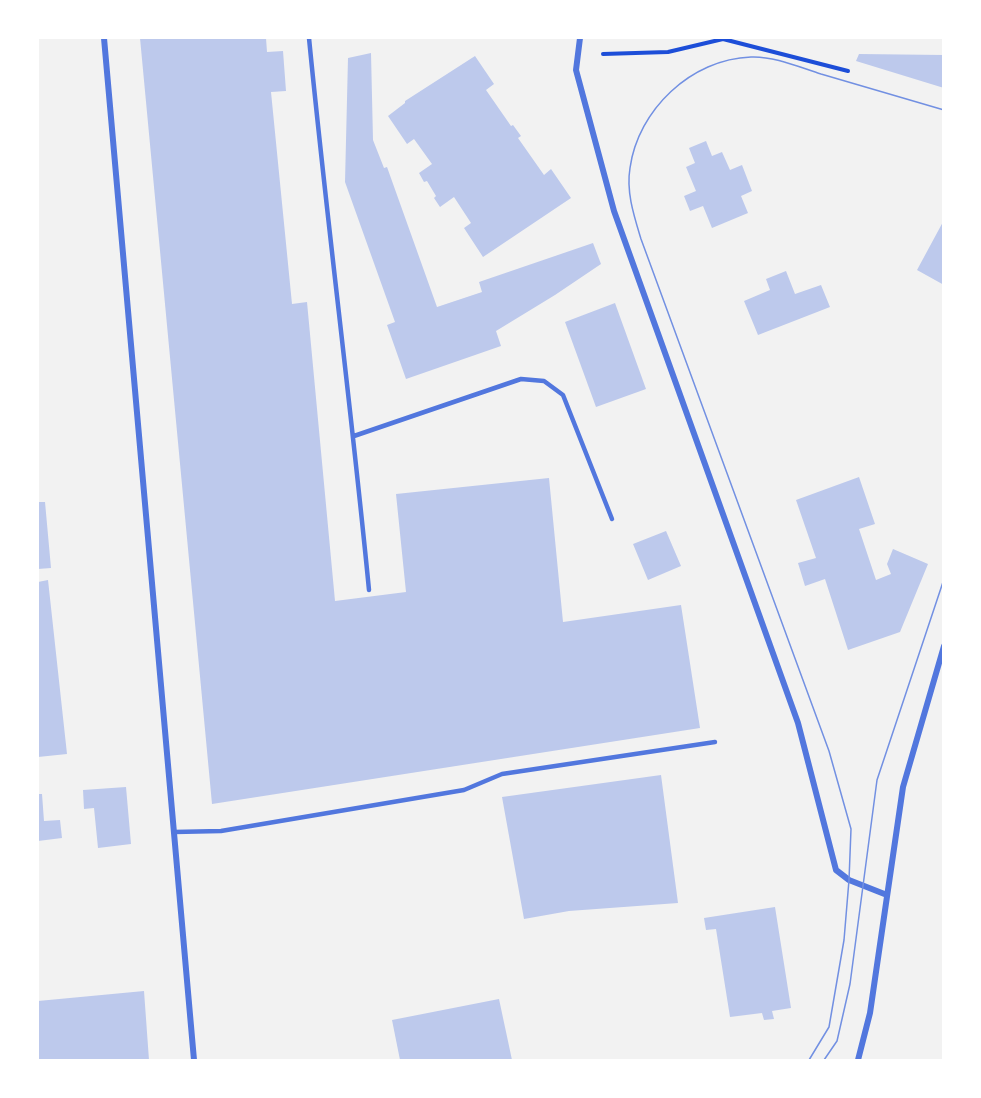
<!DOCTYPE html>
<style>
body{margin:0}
#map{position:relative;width:981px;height:1098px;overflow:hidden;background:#f2f2f2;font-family:"Source Sans 3",sans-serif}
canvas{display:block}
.frame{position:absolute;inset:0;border:39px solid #fff;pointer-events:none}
</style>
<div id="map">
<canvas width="981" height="1098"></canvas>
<div class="frame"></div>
</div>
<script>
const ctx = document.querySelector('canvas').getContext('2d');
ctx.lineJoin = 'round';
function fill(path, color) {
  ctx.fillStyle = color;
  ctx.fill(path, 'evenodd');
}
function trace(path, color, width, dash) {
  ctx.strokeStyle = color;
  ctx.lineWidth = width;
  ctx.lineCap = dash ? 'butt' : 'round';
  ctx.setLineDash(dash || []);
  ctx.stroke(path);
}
fill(new Path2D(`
 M 140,38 L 266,38 L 267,52 L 283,51 L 286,91 L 271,92 L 292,304 L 307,302 L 335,601 L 406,592 L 396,494 L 549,478 L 563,622 L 681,605 L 700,728 L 212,804 Z
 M 371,53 L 373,140 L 384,168 L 387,167 L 437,307 L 482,292 L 479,282 L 593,243 L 601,264 L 555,295 L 496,331 L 501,346 L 406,379 L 387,325 L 395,322 L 345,182 L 348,58 Z
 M 859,54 L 944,55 L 944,88 L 856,61 Z
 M 475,56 L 494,84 L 486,90 L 511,126 L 513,125 L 521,136 L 518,138 L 544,175 L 551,169 L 571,198 L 483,257 L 464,228 L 471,223 L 454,197 L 440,207 L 434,198 L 436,196 L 427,181 L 424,182 L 419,173 L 432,164 L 414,139 L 407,144 L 388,116 L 405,103 L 405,101 Z
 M 706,141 L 712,156 L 722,152 L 730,170 L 742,165 L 752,191 L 741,196 L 748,213 L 712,228 L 703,206 L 690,211 L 684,196 L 696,191 L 686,167 L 695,163 L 689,148 Z
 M 944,220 L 944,285 L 917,270 Z
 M 786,271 L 795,294 L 821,285 L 830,307 L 758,335 L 744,301 L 770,290 L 766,279 Z
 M 615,303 L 646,389 L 596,407 L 565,322 Z
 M 859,477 L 875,524 L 859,529 L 876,580 L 891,574 L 887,564 L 893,549 L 928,564 L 900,632 L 848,650 L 825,579 L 805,586 L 798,563 L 816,558 L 796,500 Z
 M 38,502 L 45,502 L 51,568 L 38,569 Z
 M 666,531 L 681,566 L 648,580 L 633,544 Z
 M 48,580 L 67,754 L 38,757 L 38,582 Z
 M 661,775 L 678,903 L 569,911 L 524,919 L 502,797 Z
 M 126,787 L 131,844 L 98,848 L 94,808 L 84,809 L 83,790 Z
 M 38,794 L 42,794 L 44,821 L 60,820 L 62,838 L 38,841 Z
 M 775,907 L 791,1008 L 772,1011 L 774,1019 L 764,1020 L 762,1013 L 730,1017 L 716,929 L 706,930 L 704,918 Z
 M 144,991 L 149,1060 L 38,1060 L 38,1001 Z
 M 499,999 L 512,1060 L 400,1060 L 392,1020 Z`), '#bdc9ec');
trace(new Path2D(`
 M 603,54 L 668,52 L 723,39 L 848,71`), '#1d4ed8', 4);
trace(new Path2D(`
 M 309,38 C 327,222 351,405 369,590
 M 354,436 L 521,379 L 544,381 L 563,395 L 612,519
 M 174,832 L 221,831 L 464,790 L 502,774 L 715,742`), '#5277de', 4.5);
trace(new Path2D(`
 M 104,38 L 194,1060
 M 580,38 L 576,70 L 614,211 L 798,723 L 836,870 L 849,880 L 887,895
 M 858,1060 L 870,1013 L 903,787 L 944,646`), '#5277de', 6);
trace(new Path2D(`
 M 809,1060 L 829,1027 L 844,940 L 849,880 L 851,829 L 829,751 L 641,239 C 634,216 626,192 630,168 C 638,110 691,59 751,57 C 774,56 799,67 821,74 C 862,86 903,98 944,110
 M 824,1060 L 837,1041 L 850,984 L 877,780 L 944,579`), '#7290e2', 1.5);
</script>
